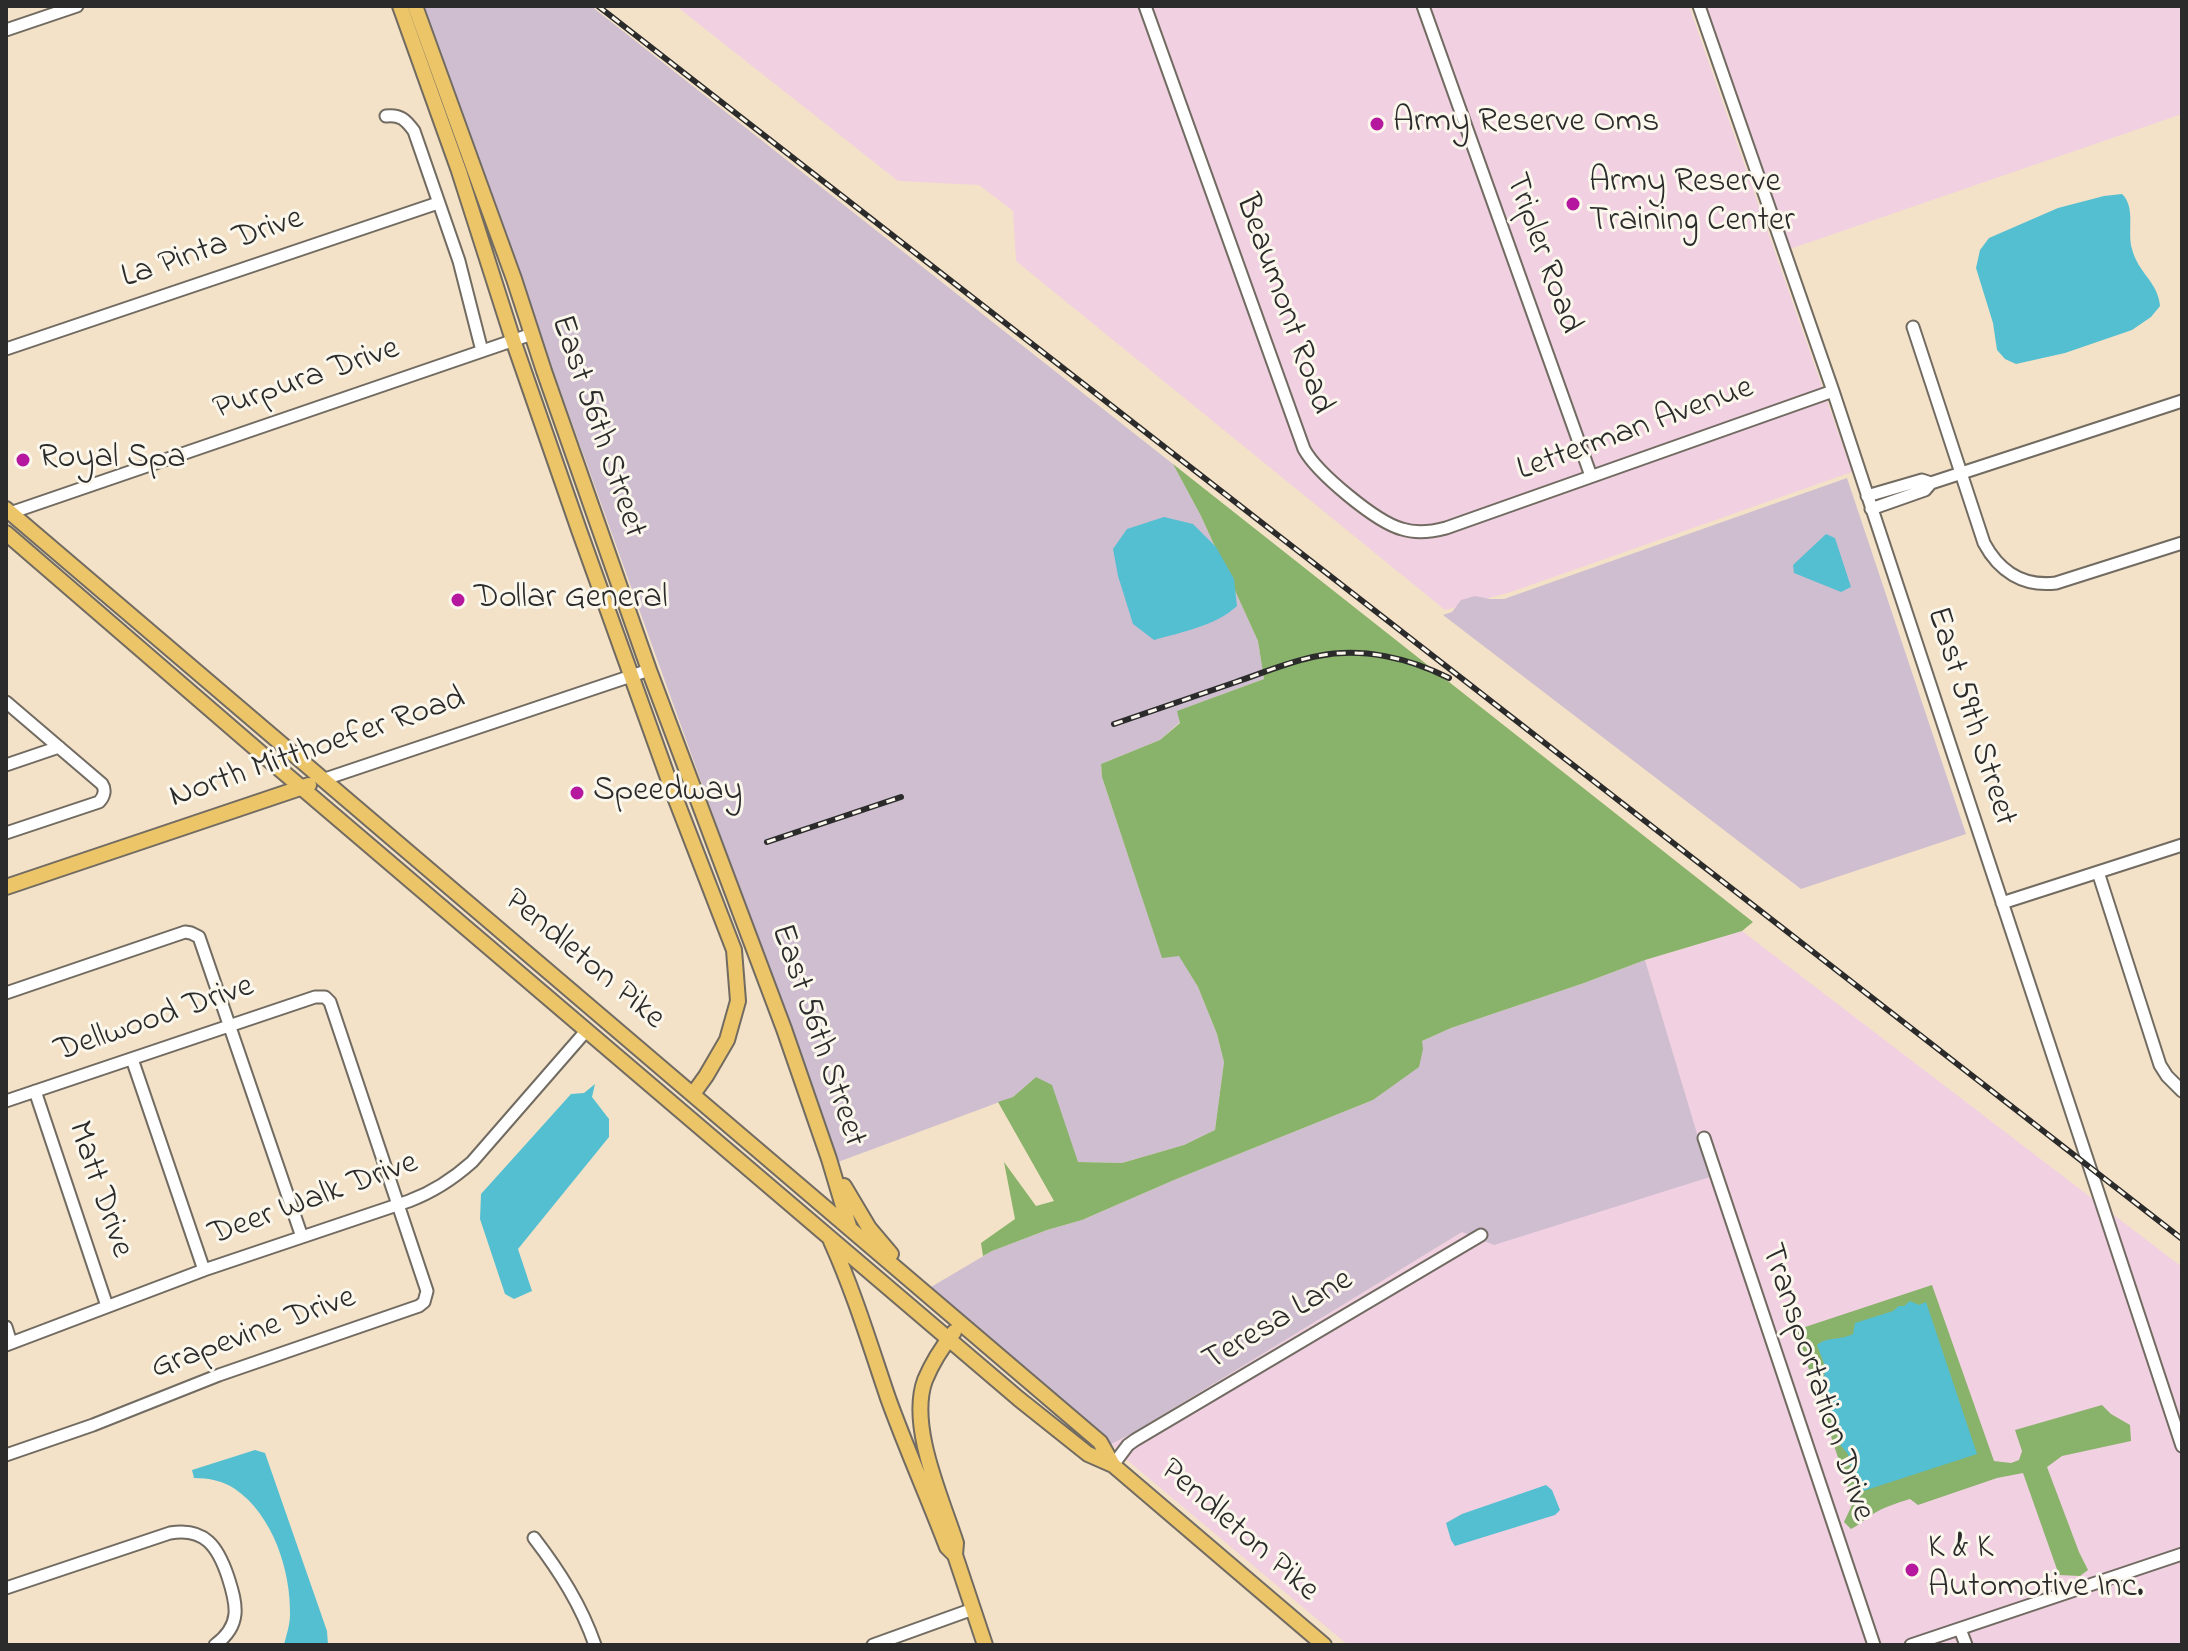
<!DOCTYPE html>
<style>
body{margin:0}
#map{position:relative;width:2188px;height:1651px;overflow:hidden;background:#f3e2c7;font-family:"Indie Flower",sans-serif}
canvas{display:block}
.frame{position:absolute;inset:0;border:8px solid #2b2b2b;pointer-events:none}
</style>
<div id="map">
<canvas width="2188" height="1651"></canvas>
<div class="frame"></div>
</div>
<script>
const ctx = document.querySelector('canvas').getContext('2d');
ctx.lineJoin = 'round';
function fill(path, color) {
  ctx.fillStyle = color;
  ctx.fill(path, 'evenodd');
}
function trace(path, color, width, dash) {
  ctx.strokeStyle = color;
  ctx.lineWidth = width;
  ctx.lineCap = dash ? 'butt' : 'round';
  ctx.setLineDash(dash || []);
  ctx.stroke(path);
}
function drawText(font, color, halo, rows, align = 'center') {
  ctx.font = font + ' "Indie Flower",sans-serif';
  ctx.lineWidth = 6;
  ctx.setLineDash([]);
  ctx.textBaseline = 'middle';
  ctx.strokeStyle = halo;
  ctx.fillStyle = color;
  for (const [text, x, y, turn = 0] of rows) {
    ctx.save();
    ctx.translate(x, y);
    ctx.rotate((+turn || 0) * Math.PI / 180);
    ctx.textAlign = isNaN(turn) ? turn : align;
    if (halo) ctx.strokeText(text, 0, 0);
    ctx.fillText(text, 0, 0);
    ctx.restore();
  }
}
fill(new Path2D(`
 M 676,6 L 1689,6 L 1852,472 L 1511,592 L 1445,610 L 1016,261 L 1013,211 L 979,185 L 898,181 Z
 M 1702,6 L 2182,6 L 2182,114 L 1787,250 Z
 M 1742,931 L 2182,1267 L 2182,1645 L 1348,1645 L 1127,1460 L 1111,1444 L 1133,1433 L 1462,1232 L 1709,1177 L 1645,960 Z`), '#f1d0e2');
fill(new Path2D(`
 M 422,6 L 591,6 L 1173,464 L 1201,516 L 1258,641 L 1264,679 L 1178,711 L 1180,722 L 1160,740 L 1101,764 L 1102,777 L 1162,957 L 1179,955 L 1198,987 L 1217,1034 L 1224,1062 L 1215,1130 L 1184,1145 L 1122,1163 L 1077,1162 L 1070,1142 L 1036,1077 L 1013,1097 L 838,1162 Z
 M 1847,478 L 1966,834 L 1801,889 L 1443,615 L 1452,612 L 1461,600 L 1475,596 L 1490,599 L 1504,599 Z
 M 1645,960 L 1710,1177 L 1494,1245 L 1462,1232 L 1133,1433 L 1111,1444 L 945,1301 L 931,1287 L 992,1251 L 1047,1230 L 1082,1220 L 1174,1180 L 1373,1100 L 1418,1067 L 1422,1041 L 1451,1028 L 1584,983 Z`), '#cebed0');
fill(new Path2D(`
 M 1173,464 L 1753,922 L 1742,931 L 1645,960 L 1584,983 L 1451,1028 L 1422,1041 L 1423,1049 L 1419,1067 L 1373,1100 L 1174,1180 L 1082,1220 L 1047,1230 L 992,1251 L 983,1256 L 981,1243 L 1015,1219 L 1004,1162 L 1036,1206 L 1054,1201 L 998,1102 L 1013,1097 L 1036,1077 L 1052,1085 L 1078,1162 L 1122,1163 L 1184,1145 L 1215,1130 L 1224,1062 L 1217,1034 L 1198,987 L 1179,956 L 1162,958 L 1102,777 L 1101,764 L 1160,740 L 1180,723 L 1177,711 L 1264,679 L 1258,641 L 1201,516 Z
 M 1932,1285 L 1994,1461 L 2011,1463 L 2019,1460 L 2022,1451 L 2015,1430 L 2102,1405 L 2111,1414 L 2130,1425 L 2131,1441 L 2062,1456 L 2047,1467 L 2079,1552 L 2088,1570 L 2080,1576 L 2059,1575 L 2023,1473 L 1997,1478 L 1918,1505 L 1910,1499 C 1897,1503 1884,1507 1873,1514 C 1865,1518 1860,1525 1851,1529 L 1844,1522 L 1853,1503 L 1796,1330 Z`), '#89b26a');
fill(new Path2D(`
 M 2122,194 C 2136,207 2127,232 2132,249 C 2138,273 2158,282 2160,306 L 2151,317 L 2132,330 L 2065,353 L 2016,364 L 2005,359 L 1997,350 L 1993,323 L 1976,268 L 1980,250 L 1989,238 L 2058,208 L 2104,196 Z
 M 1164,517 L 1193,524 L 1216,547 L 1234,579 L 1237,606 C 1215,626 1182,632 1154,640 L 1133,624 L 1118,576 L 1113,549 L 1127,529 Z
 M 1826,534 L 1835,538 L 1851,587 L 1841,592 L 1794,573 L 1793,565 Z
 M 595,1084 L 592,1097 L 609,1119 L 609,1137 L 518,1249 L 532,1291 L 514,1299 L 505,1294 L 480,1219 L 481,1194 L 571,1094 L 584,1093 Z
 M 1910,1301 L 1919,1305 L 1926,1302 L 1977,1454 L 1860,1492 L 1850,1465 L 1848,1454 L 1841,1446 L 1837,1425 L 1831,1415 L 1824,1380 L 1825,1366 L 1817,1345 C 1828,1336 1839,1341 1853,1334 L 1855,1323 L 1893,1311 L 1899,1306 L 1904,1306 Z
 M 255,1450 L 265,1453 L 327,1631 L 328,1645 L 284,1645 C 286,1636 290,1625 290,1615 C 291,1571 273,1515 235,1489 C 224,1481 208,1478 194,1478 L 192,1470 Z
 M 1546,1485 L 1552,1490 L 1560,1510 L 1555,1515 L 1455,1546 L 1451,1540 L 1446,1523 L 1462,1514 Z`), '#55bfd2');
const minor = new Path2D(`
 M 1145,6 L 1304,449 C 1317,473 1376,522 1402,529 C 1417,534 1431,532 1446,528 L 1833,391
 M 1423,6 L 1591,476
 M 1699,6 L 1833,391 L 2182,1446
 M 6,30 L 77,6
 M 386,116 C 400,114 406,120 414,131 L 459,261 L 482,351
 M 1913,327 L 1984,543 C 1999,571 2023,587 2056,583 L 2182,543
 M 6,349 L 438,203
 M 1867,496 L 1922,480 L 1931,483 L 2182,401
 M 1871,509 L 1925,490 L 1931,483
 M 10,513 L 532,334
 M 6,702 L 102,784 C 106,790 104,797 99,802 L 6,833
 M 6,765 L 59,747
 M 322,780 L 649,670
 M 2098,872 L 2160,1065 L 2167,1076 L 2182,1091
 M 2002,903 L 2182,845
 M 6,993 L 185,932 L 191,933 L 199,937 L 302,1237
 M 132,1059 L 204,1270
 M 35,1091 L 107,1306
 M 6,1101 L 315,997 L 325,997 L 330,1002 L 427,1291 L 424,1302 L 419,1306 L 219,1375 L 93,1425 L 6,1455
 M 1704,1138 L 1874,1645
 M 6,1327 L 11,1343
 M 6,1345 L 204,1270 L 409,1201 C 433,1192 453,1179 472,1162 L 586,1031
 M 1113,1465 L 1128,1445 L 1135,1440 L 1481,1235
 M 534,1538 C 560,1572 581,1605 595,1645
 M 6,1588 L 170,1533 C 205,1527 218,1547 228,1577 C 237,1605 242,1625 215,1645
 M 1960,1629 L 1966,1645
 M 873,1645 L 973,1609
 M 1911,1645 L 2182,1554`);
const major = new Path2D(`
 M 400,6 L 459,171 L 513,340 L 579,530 L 673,792 L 734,950 L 738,1001 L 727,1040 L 706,1076 L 693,1094
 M 415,6 L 514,279 L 544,371 L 649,670 L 784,1029 L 829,1159 L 849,1226
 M 6,509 L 1100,1442 L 1113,1465
 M 6,533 L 262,754 L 1019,1399 L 1088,1454 L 1113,1465 L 1324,1645
 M 6,887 L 309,785
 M 844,1186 L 869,1228 L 891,1254
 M 831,1241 C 854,1292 870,1345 888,1398 C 906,1448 928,1497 947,1547 L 955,1555
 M 954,1332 C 943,1346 932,1363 925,1380 C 908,1426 942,1499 956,1543 L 955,1555 L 985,1645`);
trace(minor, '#716b62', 15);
trace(major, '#716b62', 18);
trace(minor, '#fff', 11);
trace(major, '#edc569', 14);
const rail = new Path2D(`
 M 598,6 L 2182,1239
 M 1114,724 C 1155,710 1195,696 1236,682 C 1263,673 1290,661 1318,656 C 1362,647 1409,658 1449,678
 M 767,842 L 901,797`);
trace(rail, '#2b2b2b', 6);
trace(rail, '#fbf7ec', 3, [9]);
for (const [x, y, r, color] of [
 [1377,124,8,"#b5179e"],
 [1573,204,8,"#b5179e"],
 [23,460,8,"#b5179e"],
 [458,600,8,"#b5179e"],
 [577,793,8,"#b5179e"],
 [1912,1570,8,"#b5179e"]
]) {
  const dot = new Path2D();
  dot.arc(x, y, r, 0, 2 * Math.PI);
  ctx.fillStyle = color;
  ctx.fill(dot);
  trace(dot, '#fbf7ec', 3);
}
drawText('34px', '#2b2b2b', '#fbf7ec', [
 ["Army Reserve Oms",1393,124],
 ["Army Reserve",1589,184],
 ["Training Center",1589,223],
 ["Royal Spa",39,460],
 ["Dollar General",474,600],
 ["Speedway",593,793],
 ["K & K",1928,1550],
 ["Automotive Inc.",1928,1589]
], 'left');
drawText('34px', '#2b2b2b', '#fbf7ec', [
 ["La Pinta Drive",213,250,-19],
 ["Tripler Road",1541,254,70],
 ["Beaumont Road",1282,305,70],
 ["Purpura Drive",307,381,-19],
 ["East 56th Street",596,427,71],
 ["Letterman Avenue",1636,431,-20],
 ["East 59th Street",1969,717,72],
 ["North Mitthoefer Road",318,750,-19],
 ["Pendleton Pike",583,961,40],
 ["Dellwood Drive",155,1021,-19],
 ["East 56th Street",816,1036,71],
 ["Matt Drive",98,1190,71],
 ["Deer Walk Drive",314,1201,-20],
 ["Teresa Lane",1279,1322,-31],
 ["Grapevine Drive",254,1335,-20],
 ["Transportation Drive",1815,1383,71],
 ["Pendleton Pike",1238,1532,41]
]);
</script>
